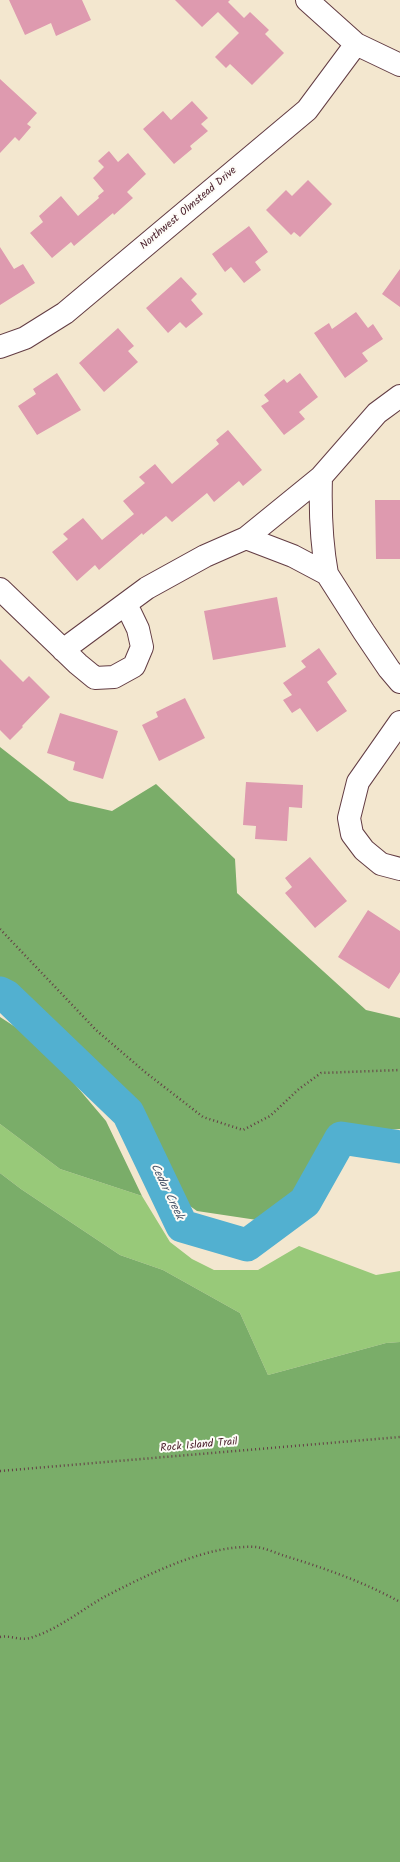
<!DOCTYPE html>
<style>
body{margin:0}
canvas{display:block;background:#f3e7cf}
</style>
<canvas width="400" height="1862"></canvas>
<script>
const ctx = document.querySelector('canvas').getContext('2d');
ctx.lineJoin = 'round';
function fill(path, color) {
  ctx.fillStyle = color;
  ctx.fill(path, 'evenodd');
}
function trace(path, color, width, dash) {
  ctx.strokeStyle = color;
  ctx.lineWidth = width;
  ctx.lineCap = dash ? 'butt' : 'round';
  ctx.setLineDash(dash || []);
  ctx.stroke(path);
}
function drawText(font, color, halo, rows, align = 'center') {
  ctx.font = font + ' Kalam,sans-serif';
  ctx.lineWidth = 4;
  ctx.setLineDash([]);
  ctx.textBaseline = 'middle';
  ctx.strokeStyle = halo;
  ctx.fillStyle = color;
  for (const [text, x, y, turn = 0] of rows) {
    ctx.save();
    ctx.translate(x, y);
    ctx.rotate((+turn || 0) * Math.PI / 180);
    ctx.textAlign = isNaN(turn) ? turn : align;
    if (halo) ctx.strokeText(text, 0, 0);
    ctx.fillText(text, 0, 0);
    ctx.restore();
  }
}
fill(new Path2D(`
 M 0,1124 L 60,1169 L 142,1196 L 170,1242 L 192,1259 L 214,1270 L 258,1270 L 299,1246 L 376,1275 L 400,1271 L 400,1342 L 386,1343 L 268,1375 L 240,1313 L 163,1270 L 120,1255 L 21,1189 L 0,1173 Z`), '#98c979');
fill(new Path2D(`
 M 0,747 L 69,801 L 112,811 L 156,784 L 235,859 L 237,893 L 366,1010 L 400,1018 L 400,1129 L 373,1131 L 347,1158 L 287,1206 L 257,1220 L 197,1211 L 180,1199 L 137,1111 L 62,1033 L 9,987 L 0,981 Z
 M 0,1017 L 23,1032 L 67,1075 L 106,1121 L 142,1196 L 60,1169 L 0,1124 Z
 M 0,1173 L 21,1189 L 120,1255 L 163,1270 L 240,1313 L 268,1375 L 386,1343 L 400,1342 L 400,1862 L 0,1862 Z`), '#7aad69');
trace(new Path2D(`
 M 0,993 L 6,996 L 128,1113 L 182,1226 L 247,1245 L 305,1202 L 341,1138 L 400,1147`), '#52b0d0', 33);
fill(new Path2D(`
 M 9,0 L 82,0 L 91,20 L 56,36 L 51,23 L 25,35 Z
 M 175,0 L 230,0 L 228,2 L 244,18 L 250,12 L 269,30 L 265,34 L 284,53 L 252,85 L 230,64 L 226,68 L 215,57 L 239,33 L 218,12 L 202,27 Z
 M 0,79 L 37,113 L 27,124 L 31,127 L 19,141 L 15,137 L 0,153 Z
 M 192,101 L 208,118 L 201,124 L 208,131 L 190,146 L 192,149 L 174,164 L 143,129 L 163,111 L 171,120 Z
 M 109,151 L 118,162 L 128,153 L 146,174 L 127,192 L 133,198 L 114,215 L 113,213 L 74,246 L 71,242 L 52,258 L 30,233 L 43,222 L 39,216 L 61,196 L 78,216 L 99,198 L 98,196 L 104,191 L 93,178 L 104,167 L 98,161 Z
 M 308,180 L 332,204 L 300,237 L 294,232 L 291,235 L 266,210 L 286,190 L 292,196 Z
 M 249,226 L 268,252 L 255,262 L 261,270 L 244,283 L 231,267 L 225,272 L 212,254 Z
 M 0,247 L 14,269 L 23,264 L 35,283 L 0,305 Z
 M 400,269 L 400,307 L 382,294 Z
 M 181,277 L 197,294 L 191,300 L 203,314 L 186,328 L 180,322 L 168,333 L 146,308 Z
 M 356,312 L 368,328 L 373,324 L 383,339 L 362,353 L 368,361 L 345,378 L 314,333 L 329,323 L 332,329 Z
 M 118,328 L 134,346 L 128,351 L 138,362 L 104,392 L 79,363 Z
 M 57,373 L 81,410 L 37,435 L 18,406 L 36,394 L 33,389 Z
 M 300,373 L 318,397 L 299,412 L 305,419 L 284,435 L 261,406 L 269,401 L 264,395 L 284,379 L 287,383 Z
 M 228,430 L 262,470 L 243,486 L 239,481 L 214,502 L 207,493 L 172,522 L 166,516 L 143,535 L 142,533 L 99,570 L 95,565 L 77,581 L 52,552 L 68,539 L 63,534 L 83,518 L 102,540 L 134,514 L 123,501 L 145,483 L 139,477 L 155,464 L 172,484 L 219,444 L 216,440 Z
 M 375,500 L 400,500 L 400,559 L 376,559 Z
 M 277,597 L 286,647 L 213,660 L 204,611 Z
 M 319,648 L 337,674 L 327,682 L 347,711 L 317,732 L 300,708 L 292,713 L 283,700 L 292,695 L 283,683 L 306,667 L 301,661 Z
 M 0,659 L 23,682 L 29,676 L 50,697 L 22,726 L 23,727 L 10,740 L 0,730 Z
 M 185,698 L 205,738 L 159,761 L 142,725 L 158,717 L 156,712 Z
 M 60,713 L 118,731 L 103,779 L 73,770 L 75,762 L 47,753 Z
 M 246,782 L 303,785 L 302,808 L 289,807 L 287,841 L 255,839 L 256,826 L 243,825 Z
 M 310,857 L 347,901 L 315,928 L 285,893 L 292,887 L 285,878 Z
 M 368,910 L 400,931 L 400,972 L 389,989 L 338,957 Z`), '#de9aaf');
const minor = new Path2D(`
 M 307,0 L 356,44 L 400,65
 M 0,347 L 25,338 L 65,313 L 307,110 L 356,44
 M 321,477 C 320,510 321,541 327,574
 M 246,538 L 293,556 L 327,574 L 364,632 L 389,669 L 400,682
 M 0,589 L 78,664 L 95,678 L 114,677 L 134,666 L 142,647 L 138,629 L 126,604
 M 63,650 L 147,588 L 205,556 L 246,538 L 321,477 L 377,413 L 400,396
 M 400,722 L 358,782 L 349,818 L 352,834 L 364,850 L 381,864 L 400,869`);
trace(minor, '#633d44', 24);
trace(new Path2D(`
 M 0,929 L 96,1030 L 145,1072 L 203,1117 L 243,1130 L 270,1116 L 299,1089 L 321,1073 L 400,1070
 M 0,1471 L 400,1437
 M 0,1637 C 10,1635 21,1641 30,1638 C 57,1630 80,1611 104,1597 C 147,1575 207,1544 256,1547 C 265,1548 276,1553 285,1556 C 324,1568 364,1582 400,1602`), '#633d44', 2.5, [1, 3]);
trace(minor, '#fff', 22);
drawText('11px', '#4a1f2b', '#fdfcf7', [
 ["Northwest Olmstead Drive",189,209,-40],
 ["Rock Island Trail",199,1446,-5]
]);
drawText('italic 12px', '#4d596d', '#fdfcf7', [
 ["Cedar Creek",166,1192,64]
]);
</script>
